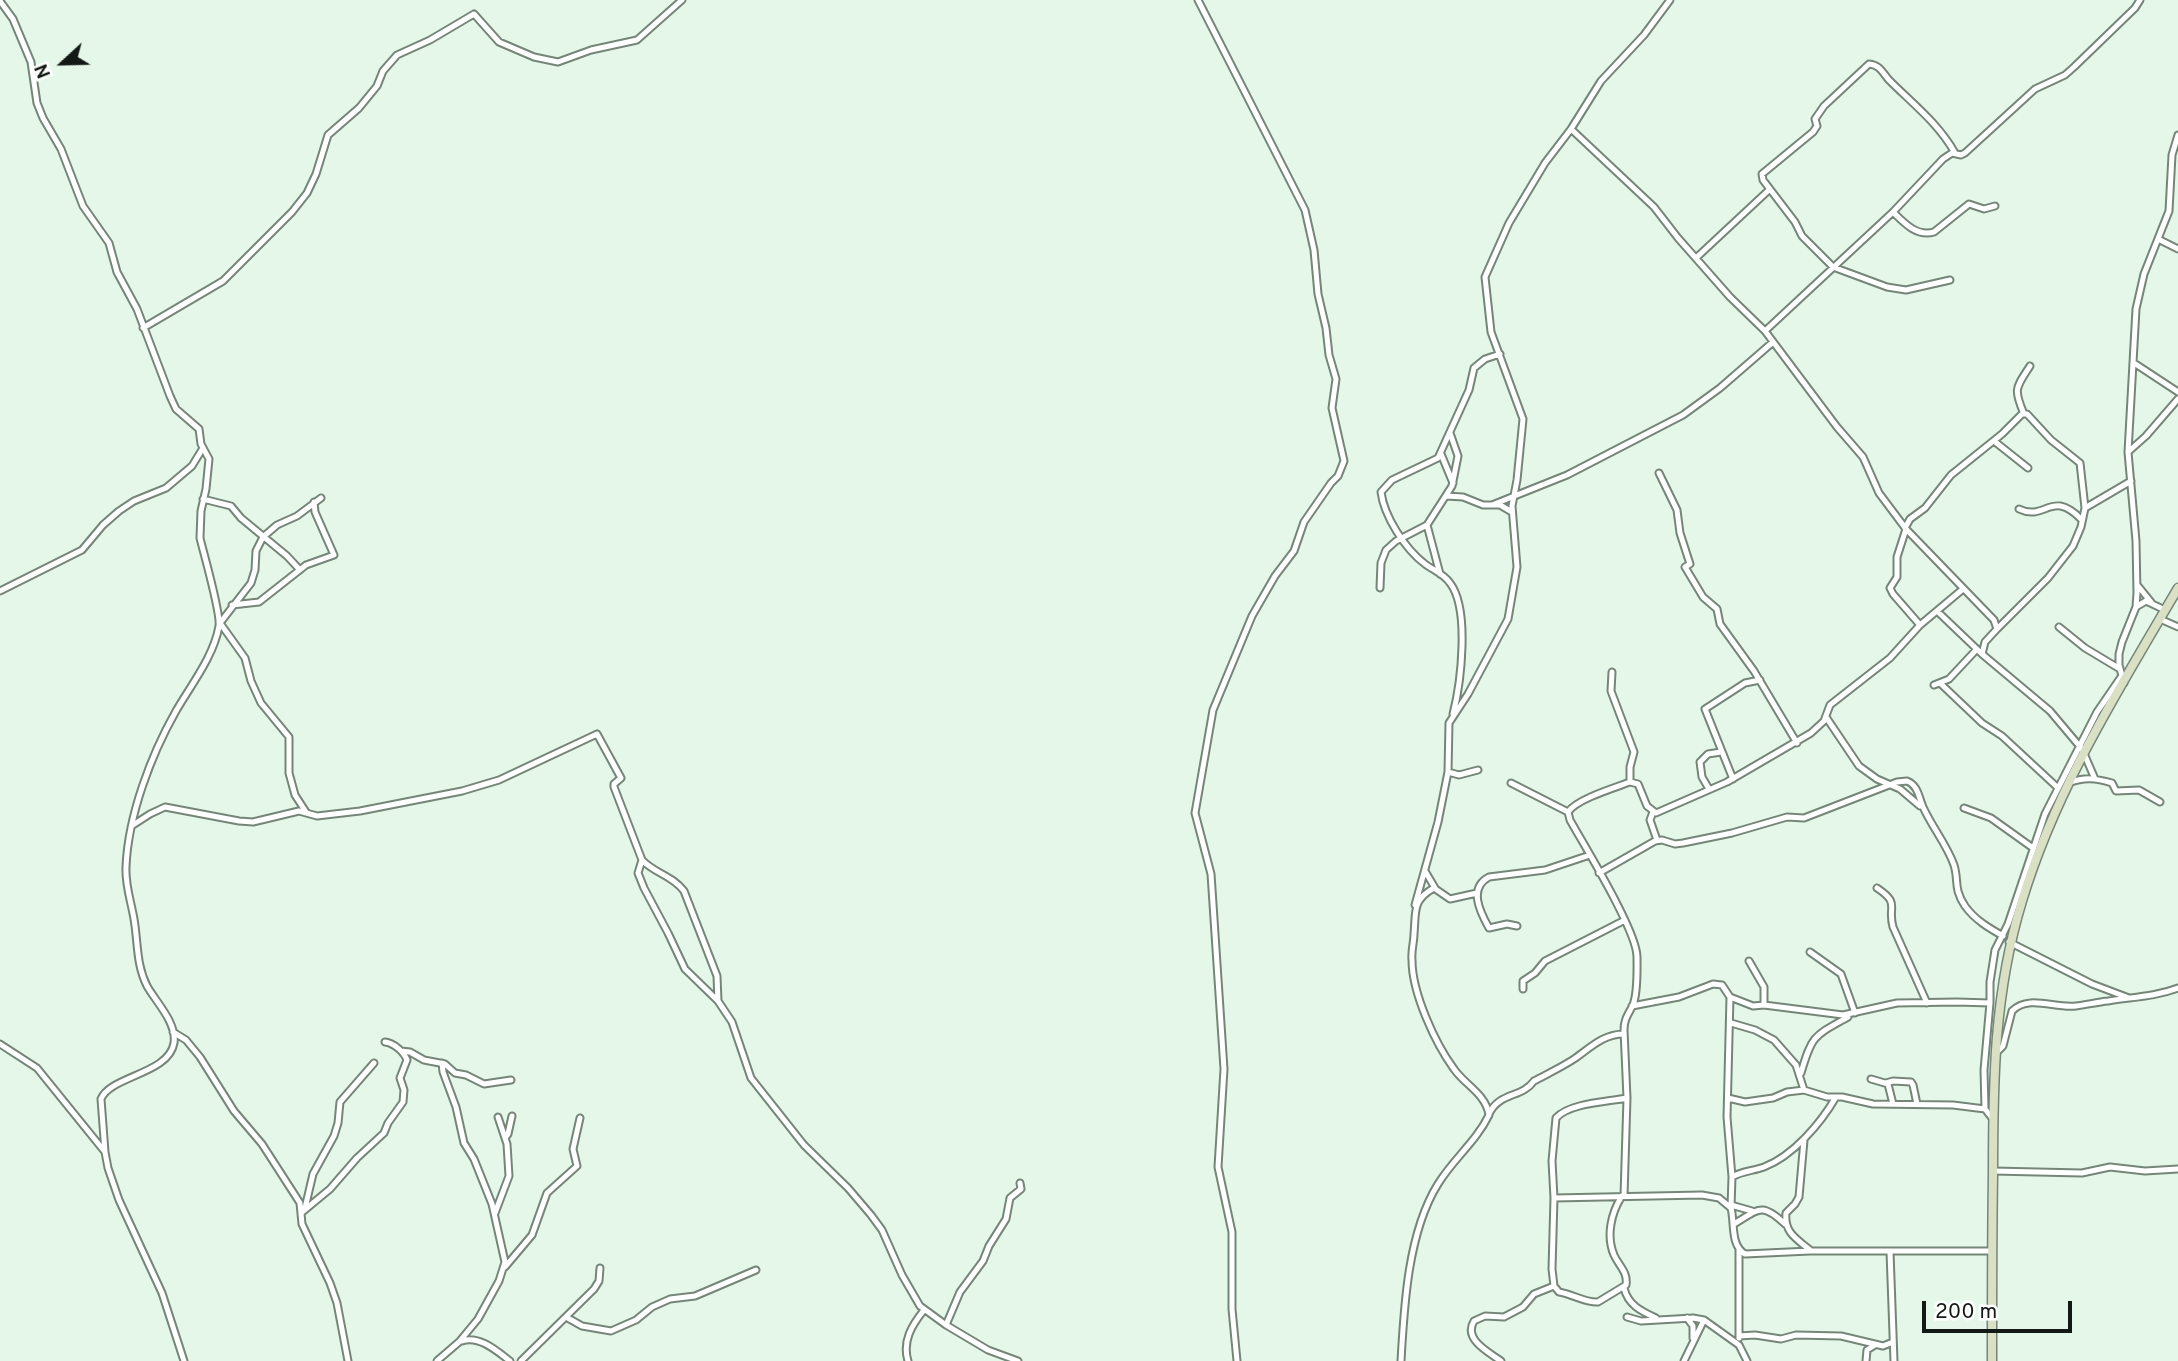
<!DOCTYPE html>
<style>
body{margin:0}
#map{position:relative;width:2178px;height:1361px;overflow:hidden;background:#e4f7e9;font-family:Overpass,sans-serif}
canvas{display:block}
.north{position:absolute;left:28px;top:28px;width:70px;height:70px;-webkit-text-stroke:5px #fff;paint-order:stroke;rotate:248deg;font-size:19px;font-weight:700;line-height:28px;text-align:center;color:#131a15}
.north::after{content:'';display:block;margin:auto;width:24px;height:32px;background:#131a15;clip-path:polygon(50% 0,100% 100%,50% 72%,0 100%)}
.scale{position:absolute;left:1922px;top:1301px;width:150px;height:32px;box-sizing:border-box;border:4px solid #131a15;border-top:0;padding-left:9px;font-size:21px;line-height:24px;white-space:nowrap;color:#131a15;-webkit-text-stroke:5px #fff;paint-order:stroke}
</style>
<div id="map">
<canvas width="2178" height="1361"></canvas>
<div class="north">N</div>
<div class="scale">200 m</div>
</div>
<script>
const ctx = document.querySelector('canvas').getContext('2d');
ctx.lineJoin = 'round';
function trace(path, color, width, dash) {
  ctx.strokeStyle = color;
  ctx.lineWidth = width;
  ctx.lineCap = dash ? 'butt' : 'round';
  ctx.setLineDash(dash || []);
  ctx.stroke(path);
}
const street = new Path2D(`
 M 1198,0 L 1305,210 L 1314,250 L 1318,294 L 1326,328 L 1329,355 L 1336,379 L 1332,408 L 1344,461 L 1338,476 L 1331,483 L 1304,522 L 1294,551 L 1275,576 L 1252,616 L 1213,710 L 1195,813 L 1211,874 L 1224,1069 L 1218,1167 L 1232,1232 L 1232,1309 L 1237,1361
 M 0,1 L 13,19 L 31,62 L 37,103 L 43,118 L 61,149 L 83,206 L 109,243 L 117,272 L 137,309 L 170,396 L 176,409 L 199,429 L 201,444 L 209,459 L 206,489 L 201,511 L 200,538 C 204,555 221,613 219,626 C 214,656 191,685 176,711 C 151,755 128,816 126,867 C 125,885 131,901 134,919 C 138,942 136,964 147,986 C 156,1002 177,1023 174,1043 C 169,1074 110,1076 101,1099 L 105,1152 L 108,1168 L 119,1200 L 162,1293 L 184,1361
 M 1571,129 L 1654,207 L 1678,238 L 1730,297 L 1765,331 L 1837,427 L 1863,457 L 1879,493 L 1906,529 L 1994,620 L 1997,629 L 1985,642 L 1982,654 L 2050,711 L 2082,749 L 2095,779
 M 1893,212 C 1904,223 1917,237 1934,232 L 1969,204 L 1984,209 L 1995,206
 M 2158,239 L 2178,249
 M 1696,258 L 1770,189
 M 1950,280 L 1906,290 L 1887,287 L 1833,267 L 1802,236 L 1795,222 L 1763,180 L 1762,174 L 1813,132 L 1817,126 L 1815,119 L 1824,106 L 1869,64 C 1880,65 1882,72 1889,80 C 1913,104 1938,123 1955,153
 M 143,328 L 223,281 L 292,212 L 307,193 L 316,174 L 328,135 L 359,108 L 377,86 L 383,71 L 397,55 L 430,40 L 474,14 L 499,42 L 534,57 L 558,62 L 591,50 L 637,40 L 682,0
 M 1765,331 L 1893,212 L 1943,159 L 1952,153 L 1961,155 L 1965,153 L 2035,89 L 2065,75 L 2074,67 L 2135,8 L 2140,0
 M 2134,363 L 2178,392
 M 2024,414 C 2013,388 2016,388 2030,366
 M 1994,441 L 2028,468
 M 2128,452 L 2146,436 L 2178,399
 M 1441,454 L 1453,483
 M 1659,473 L 1677,510 L 1680,533 L 1690,564 L 1685,567 L 1703,597 L 1717,609 L 1720,624 L 1754,671 L 1797,743
 M 1446,496 L 1463,497 L 1483,505 L 1500,505 L 1512,512
 M 203,499 L 231,506 L 241,518 L 287,556 L 300,570
 M 1492,505 L 1567,475 L 1683,415 L 1720,388 L 1773,342
 M 2085,508 L 2131,481
 M 2019,509 C 2046,522 2051,488 2082,520
 M 1427,525 L 1440,574
 M 1905,528 L 1910,519 L 1925,508 L 1951,475 L 2002,434 L 2022,414 L 2027,414 L 2051,440 L 2080,463 L 2085,508 L 2081,527 L 2073,546 L 2048,578 L 1997,629
 M 1906,529 L 1897,557 L 1897,577 L 1890,588 L 1893,594 L 1920,625
 M 2138,586 L 2151,602
 M 1380,588 L 1381,563 L 1386,550 L 1396,541 L 1427,525 L 1452,486 L 1458,456 L 1450,433
 M 0,591 L 82,550 L 103,525 L 119,511 L 134,501 L 166,488 L 192,466 L 203,448
 M 232,605 L 259,602 L 306,565 L 334,555 L 315,512 L 314,502
 M 2136,607 L 2146,601 L 2165,610
 M 1937,611 L 1982,654
 M 2160,619 L 2178,627
 M 2059,627 L 2085,648 L 2120,669
 M 1612,672 L 1611,691 L 1634,752 L 1630,767 L 1630,782 C 1614,788 1577,799 1568,812 L 1570,820 C 1585,847 1637,931 1637,957 C 1637,971 1638,992 1633,1005 C 1628,1015 1624,1019 1624,1030 L 1627,1098 L 1624,1196
 M 2124,683 L 2119,665 L 2119,654 L 2122,642 L 2136,607 L 2137,593 L 2136,541 L 2128,452 L 2136,309 L 2144,274 L 2169,211 L 2172,155 L 2178,135
 M 1941,684 L 1982,723 L 2002,736 L 2057,787
 M 1934,685 L 1949,679 L 1977,649
 M 1453,714 C 1461,683 1470,609 1450,583 C 1444,574 1433,570 1425,564 C 1405,549 1384,516 1381,492 L 1392,480 L 1438,458 L 1469,390 L 1474,368 L 1485,359 L 1500,354
 M 1826,717 L 1859,766 L 1877,779 L 1900,789 L 1920,806
 M 1478,770 L 1459,775 L 1448,772 L 1449,723 L 1468,694 L 1508,619 L 1517,567 L 1512,506 L 1517,480 L 1523,419 L 1491,332 L 1485,277 L 1509,223 L 1545,163 L 1571,129 L 1601,81 L 1644,35 L 1670,0
 M 1733,779 L 1705,709 L 1745,683 L 1760,680
 M 1630,782 L 1638,784 L 1647,806 L 1656,813 L 1727,782 L 1811,733 L 1824,721 L 1830,705 L 1890,658 L 1920,625 L 1963,589
 M 1511,783 L 1568,812
 M 2068,783 C 2085,777 2095,778 2112,783 L 2116,791 L 2139,790 L 2160,802
 M 1709,789 L 1702,777 L 1700,762 L 1708,754 L 1721,752
 M 1964,808 L 1991,818 L 2033,848
 M 306,812 L 295,795 L 289,773 L 289,737 L 261,703 L 251,681 L 245,658 L 220,623 L 251,583 L 255,570 L 256,551 L 263,537 L 277,525 L 297,516 L 321,498
 M 1653,812 L 1650,820 L 1657,840
 M 133,825 L 150,814 L 165,807 L 239,821 L 253,822 L 299,811 L 317,816 L 360,811 L 462,791 L 499,780 L 597,734 L 621,778 L 614,784 L 614,787 L 642,860 L 638,873 L 644,888 L 668,933 L 685,969 L 718,1001 L 732,1022 L 751,1078 L 804,1145 L 848,1188 L 871,1215 L 882,1230 L 902,1275 L 920,1306 L 946,1325 L 988,1350 L 1018,1361
 M 642,860 C 654,873 673,876 684,891 L 717,976 L 718,1001
 M 1425,871 L 1435,888
 M 1599,873 L 1655,841 L 1662,840 L 1675,844 L 1683,843 L 1732,833 L 1787,817 L 1804,818 L 1897,782 L 1907,781 C 1918,785 1919,798 1923,807 C 1932,827 1947,845 1954,865 C 1959,881 1953,888 1965,906 C 1975,920 1989,928 2003,936
 M 1877,888 C 1901,904 1887,906 1893,927 L 1927,1003
 M 1415,905 L 1438,822 L 1448,772
 M 1517,926 L 1507,924 L 1489,928 C 1480,912 1468,888 1489,877 L 1545,870 L 1590,855
 M 2009,942 L 2092,984 L 2129,998
 M 1810,952 L 1841,974 L 1855,1013
 M 1749,961 L 1764,987 L 1764,1005
 M 1523,989 L 1523,981 L 1535,973 L 1545,961 L 1625,920
 M 1730,997 L 1753,1006 L 1764,1005 L 1843,1015 L 1897,1003 L 1957,1002 L 1990,1003
 M 1632,1006 L 1679,997 L 1713,984 L 1722,985 L 1730,997 L 1727,1117 L 1732,1177 L 1731,1207
 M 1731,1023 L 1755,1030 L 1774,1040 L 1796,1065 L 1804,1090
 M 173,1032 L 186,1040 L 200,1057 L 234,1111 L 262,1144 L 300,1203 L 302,1224 L 330,1283 L 337,1303 L 348,1361
 M 0,1044 L 37,1068 L 105,1152
 M 401,1051 L 410,1052 L 424,1060 L 445,1064 L 455,1073 L 466,1075 L 484,1084 L 511,1080
 M 1996,1053 L 2003,1046 L 2012,1011 C 2029,994 2055,1009 2076,1006 C 2086,1005 2097,1002 2108,1001 C 2132,997 2154,997 2178,988
 M 1801,1073 C 1812,1035 1814,1036 1848,1017
 M 1871,1079 L 1888,1084 L 1893,1104
 M 1886,1083 L 1893,1081 L 1911,1082 L 1913,1085 L 1917,1104
 M 1728,1098 L 1745,1102 L 1773,1098 L 1787,1092 L 1804,1090 L 1827,1097 L 1842,1097 L 1873,1104 L 1953,1105 L 1985,1109
 M 1489,1114 C 1499,1092 1522,1098 1534,1081 C 1547,1074 1562,1067 1574,1059 C 1590,1048 1603,1034 1624,1034
 M 1992,1118 L 1985,1109 L 1984,1070 L 1990,1003 L 1990,982 L 1995,950 L 2008,924 L 2045,814 L 2097,712 L 2121,677
 M 505,1138 L 508,1134 L 512,1116
 M 1804,1140 L 1799,1197 L 1795,1204 L 1786,1213 C 1784,1233 1797,1239 1810,1250
 M 1993,1171 L 2082,1173 L 2110,1167 L 2145,1171 L 2178,1169
 M 1732,1177 C 1742,1171 1753,1171 1764,1167 C 1793,1156 1821,1123 1836,1097
 M 1622,1196 C 1611,1213 1606,1236 1614,1255 C 1619,1266 1628,1272 1626,1285 L 1598,1302 C 1586,1303 1572,1294 1559,1292 L 1554,1286 L 1552,1269 L 1554,1198 L 1552,1161 L 1556,1118 C 1569,1103 1607,1102 1627,1098
 M 1554,1198 L 1702,1195 L 1719,1198 L 1731,1208 C 1735,1223 1730,1245 1745,1254 L 1810,1251 L 1992,1251
 M 1731,1205 L 1752,1211
 M 305,1208 L 313,1174 L 334,1136 L 338,1123 L 340,1102 L 374,1063
 M 301,1213 L 330,1189 L 357,1158 L 384,1133 L 388,1123 L 403,1102 L 404,1090 L 400,1078 L 407,1060 C 404,1052 394,1043 385,1042
 M 495,1213 L 509,1176 L 507,1144 L 498,1117
 M 1734,1224 C 1758,1210 1761,1201 1785,1224
 M 1739,1250 L 1739,1338
 M 1890,1252 L 1894,1361
 M 505,1267 L 532,1235 L 547,1193 L 577,1166 L 573,1149 L 580,1118
 M 1624,1288 C 1628,1305 1641,1311 1656,1318
 M 566,1317 L 582,1326 L 611,1331 L 636,1320 L 652,1307 L 670,1299 L 695,1296 L 756,1270
 M 1627,1317 L 1641,1321 L 1693,1318 L 1704,1320 L 1739,1345 L 1747,1361
 M 1687,1318 L 1693,1326 L 1693,1338
 M 946,1325 L 960,1292 L 983,1261 L 989,1246 L 1006,1219 L 1010,1198 L 1021,1189 L 1020,1183
 M 1739,1336 L 1755,1335 L 1781,1339 L 1796,1335 L 1841,1336 L 1883,1346 L 1893,1342
 M 462,1341 C 479,1335 497,1351 510,1361
 M 437,1361 L 459,1342 L 478,1319 L 499,1281 L 505,1262 L 492,1204 L 474,1159 L 464,1143 L 456,1107 L 443,1072 L 442,1063
 M 521,1361 L 594,1289 L 599,1281 L 600,1268
 M 908,1361 C 902,1341 912,1325 924,1310
 M 1401,1361 C 1404,1306 1408,1232 1438,1184 C 1453,1159 1476,1142 1489,1115 C 1486,1094 1465,1085 1454,1069 C 1435,1043 1412,993 1412,960 C 1411,951 1414,942 1414,934 C 1416,912 1412,900 1434,888 L 1450,899 L 1477,893
 M 1501,1361 C 1488,1352 1463,1339 1474,1321 L 1485,1316 L 1504,1317 L 1523,1307 L 1534,1294 L 1554,1286
 M 1684,1361 L 1704,1320
 M 1866,1361 L 1867,1350 L 1875,1345`);
const secondary = new Path2D(`
 M 1992,1361 C 1992,1299 1992,1237 1993,1175 C 1993,1080 1994,993 2022,901 C 2056,788 2119,689 2178,588`);
trace(street, '#758679', 9);
trace(secondary, '#758679', 11);
trace(street, '#fff', 5);
trace(secondary, '#d9e0c3', 8);
</script>
